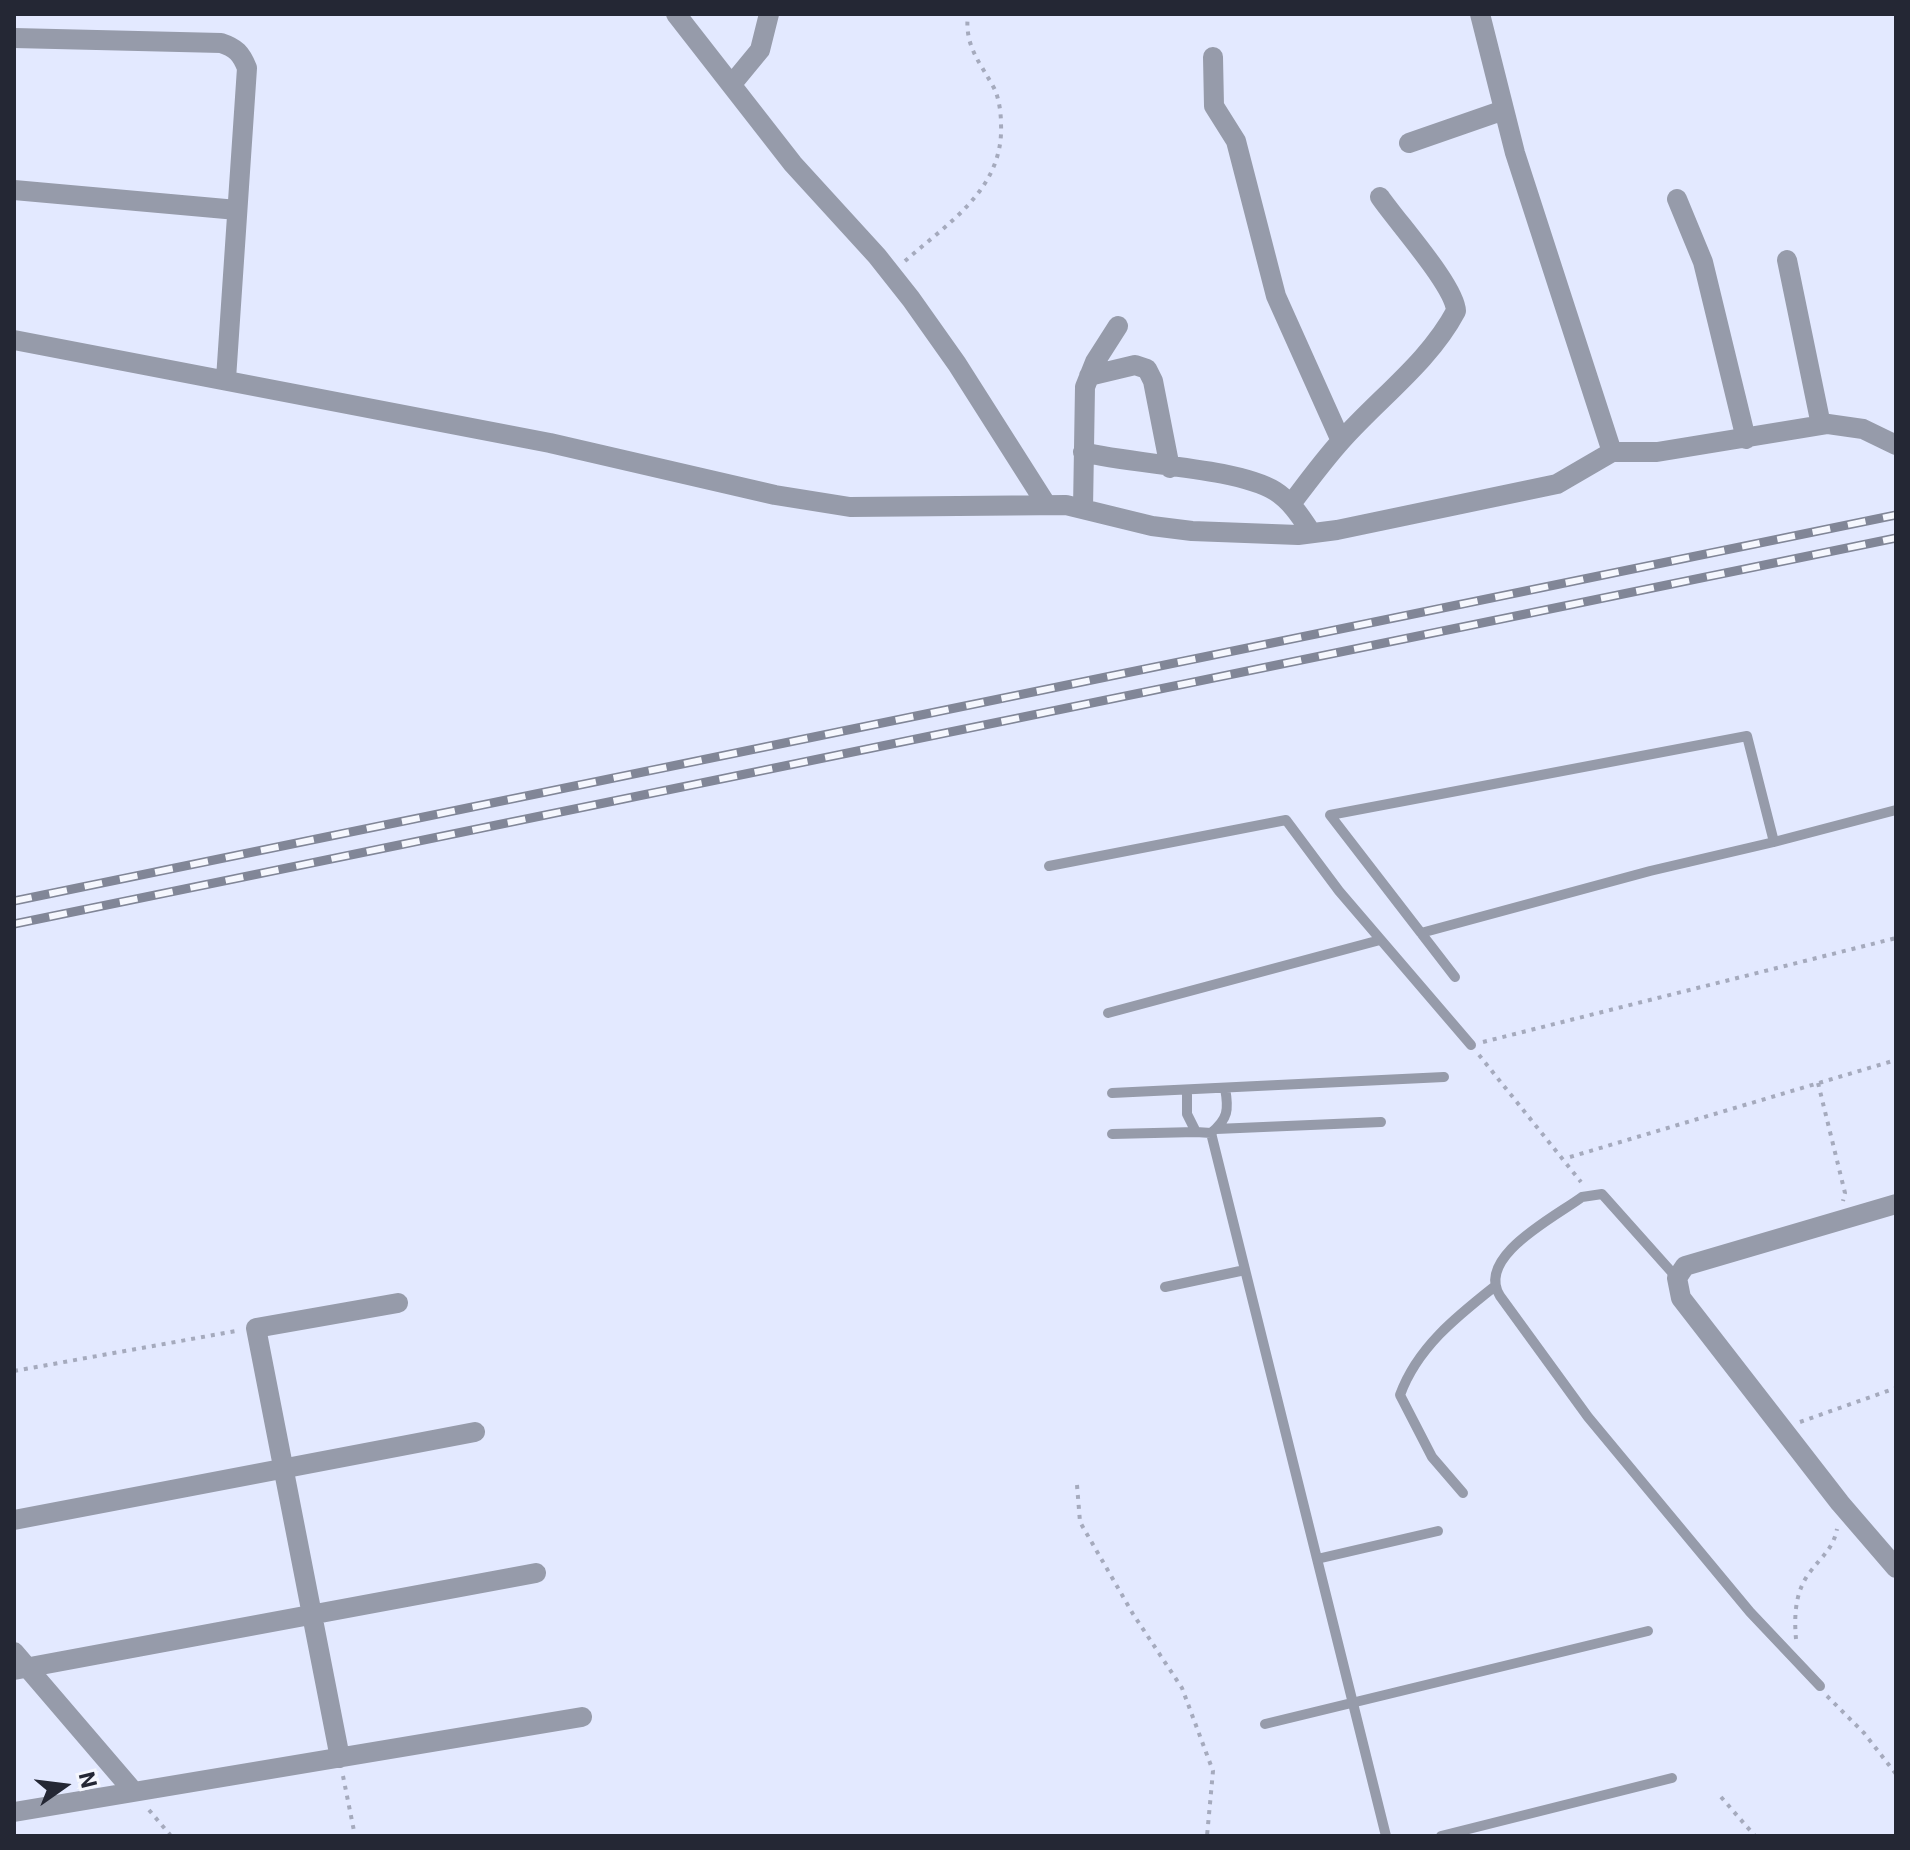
<!DOCTYPE html>
<style>
body{margin:0}
#map{position:relative;width:1910px;height:1850px;overflow:hidden;background:#e3e9ff;font-family:Roboto,sans-serif}
canvas{display:block}
.frame{position:absolute;inset:0;border:16px solid #242734;pointer-events:none}
.north{position:absolute;left:24px;top:1746px;width:80px;height:80px;-webkit-text-stroke:6px #f5f7fe;paint-order:stroke;rotate:76deg;font-size:22px;font-weight:700;line-height:32px;text-align:center;color:#242734}
.north::after{content:'';display:block;margin:auto;width:28px;height:36px;background:#242734;clip-path:polygon(50% 0,100% 100%,50% 72%,0 100%)}
</style>
<div id="map">
<canvas width="1910" height="1850"></canvas>
<div class="frame"></div>
<div class="north">N</div>
</div>
<script>
const ctx = document.querySelector('canvas').getContext('2d');
ctx.lineJoin = 'round';
function trace(path, color, width, dash) {
  ctx.strokeStyle = color;
  ctx.lineWidth = width;
  ctx.lineCap = dash ? 'butt' : 'round';
  ctx.setLineDash(dash || []);
  ctx.stroke(path);
}
trace(new Path2D(`
 M 905,261 C 948,223 1004,189 1001,124 C 1001,113 999,98 994,88 C 980,62 964,46 968,14
 M 1483,1042 L 1896,938
 M 1479,1055 L 1581,1182
 M 1818,1083 L 1845,1193 L 1843,1201
 M 1570,1157 L 1896,1060
 M 14,1371 L 236,1331
 M 1800,1422 L 1896,1388
 M 1077,1485 L 1080,1522 L 1133,1614 L 1182,1688 L 1213,1771 L 1207,1836
 M 1796,1639 C 1794,1616 1795,1591 1810,1572 C 1822,1556 1833,1549 1837,1529
 M 1827,1696 L 1864,1733 L 1896,1774
 M 343,1776 L 355,1836
 M 1721,1797 L 1755,1836
 M 149,1810 L 171,1836`), '#a5aabd', 4, [4, 6]);
trace(new Path2D(`
 M 1774,842 L 1896,810
 M 1049,866 L 1286,820 L 1339,891 L 1471,1045
 M 1421,933 L 1650,871 L 1774,842 L 1747,736 L 1330,815 L 1455,977
 M 1108,1013 L 1380,940
 M 1187,1090 L 1187,1114 L 1196,1132 L 1211,1133 C 1228,1119 1229,1110 1225,1088
 M 1112,1093 L 1444,1077
 M 1216,1129 L 1381,1122
 M 1211,1133 L 1386,1836
 M 1112,1134 L 1196,1132
 M 1677,1278 L 1602,1194 L 1582,1197 C 1555,1217 1475,1257 1500,1296 L 1588,1417 L 1750,1612 L 1820,1686
 M 1165,1287 L 1245,1270
 M 1463,1493 L 1432,1457 L 1400,1395 C 1417,1348 1456,1317 1494,1287
 M 1317,1559 L 1438,1531
 M 1265,1724 L 1648,1631
 M 1441,1836 L 1672,1778`), '#969baa', 10);
trace(new Path2D(`
 M 676,14 L 793,164 L 877,256 L 911,299 L 957,364 L 1046,504
 M 1480,14 L 1515,153 L 1612,452
 M 14,38 L 221,43 C 236,48 241,53 247,68 L 226,379
 M 1213,57 L 1214,106 L 1236,141 L 1276,296 L 1341,441
 M 732,84 L 760,50 L 769,14
 M 1409,143 L 1504,110
 M 14,190 L 237,210
 M 1677,199 L 1703,262 L 1746,439
 M 1787,260 L 1821,425
 M 14,340 L 550,443 L 775,495 L 850,507 L 1066,505 L 1152,526 L 1192,531 L 1298,535 L 1337,530 L 1557,484 L 1612,452 L 1657,452 L 1828,424 L 1863,429 L 1896,445
 M 1089,376 L 1135,365 L 1147,369 L 1153,381 L 1170,468
 M 1083,452 C 1134,465 1235,467 1275,491 C 1291,501 1301,517 1311,532
 M 1291,504 C 1307,483 1323,461 1341,441 C 1379,398 1429,362 1456,311 C 1455,286 1397,222 1380,197
 M 1083,509 L 1085,387 L 1095,362 L 1118,326
 M 1896,1204 L 1685,1266 L 1677,1278 L 1681,1298 L 1840,1503 L 1896,1568
 M 14,1520 L 475,1432
 M 14,1652 L 134,1792
 M 14,1670 L 536,1573
 M 340,1758 L 256,1328 L 398,1303
 M 14,1812 L 582,1717`), '#969baa', 20);
const rail = new Path2D(`
 M 14,901 L 1896,515
 M 14,924 L 1896,538`);
trace(rail, '#818697', 9);
trace(rail, '#f5f7fe', 6, [18]);
</script>
